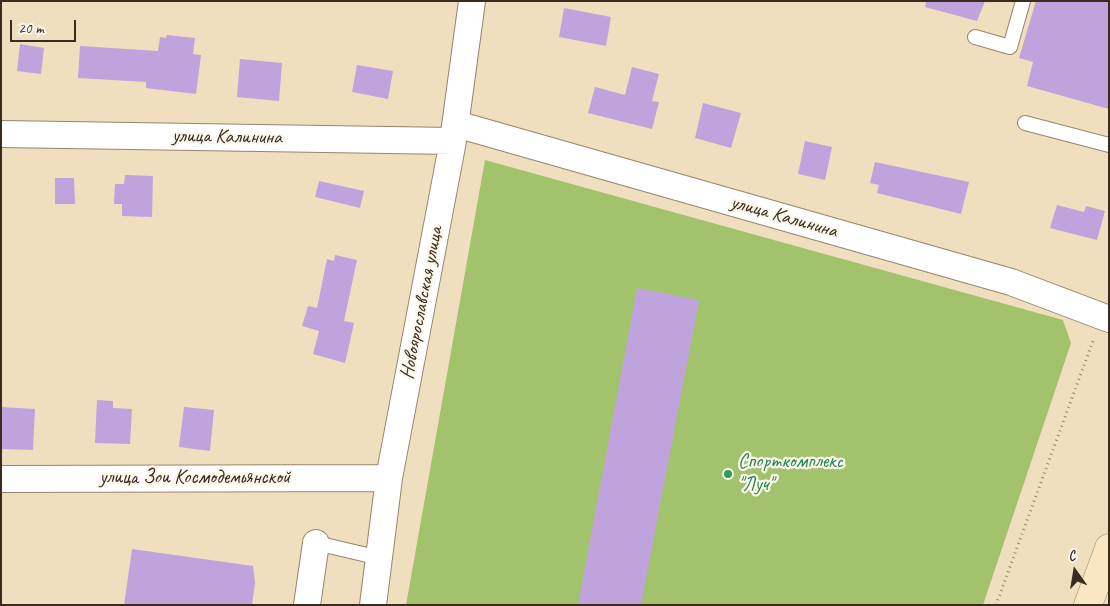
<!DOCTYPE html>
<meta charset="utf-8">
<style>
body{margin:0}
#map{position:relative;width:1110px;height:606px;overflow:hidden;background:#f0dfbe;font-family:Caveat,sans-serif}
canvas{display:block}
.frame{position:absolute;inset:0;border:2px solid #3b2a1e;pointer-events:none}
.north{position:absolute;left:1050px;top:546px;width:50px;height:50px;-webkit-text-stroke:4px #fbf7ec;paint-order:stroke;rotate:347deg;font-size:14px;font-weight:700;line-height:20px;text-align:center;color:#3b2a1e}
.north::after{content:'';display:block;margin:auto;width:18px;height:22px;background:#3b2a1e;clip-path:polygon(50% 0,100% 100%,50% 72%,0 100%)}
.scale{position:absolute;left:10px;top:20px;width:66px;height:22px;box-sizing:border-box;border:2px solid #3b2a1e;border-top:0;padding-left:6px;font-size:15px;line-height:18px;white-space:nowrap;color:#3b2a1e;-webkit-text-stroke:4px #fbf7ec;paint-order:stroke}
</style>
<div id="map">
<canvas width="1110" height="606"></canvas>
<div class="frame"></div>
<div class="north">С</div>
<div class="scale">20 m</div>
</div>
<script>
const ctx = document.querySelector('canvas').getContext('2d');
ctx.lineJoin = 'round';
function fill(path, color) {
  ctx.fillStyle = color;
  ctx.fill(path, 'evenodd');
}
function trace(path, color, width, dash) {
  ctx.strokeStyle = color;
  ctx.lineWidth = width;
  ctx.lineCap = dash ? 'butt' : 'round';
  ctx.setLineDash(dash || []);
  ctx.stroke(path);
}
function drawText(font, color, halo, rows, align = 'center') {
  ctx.font = font + ' Caveat,sans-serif';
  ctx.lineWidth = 4.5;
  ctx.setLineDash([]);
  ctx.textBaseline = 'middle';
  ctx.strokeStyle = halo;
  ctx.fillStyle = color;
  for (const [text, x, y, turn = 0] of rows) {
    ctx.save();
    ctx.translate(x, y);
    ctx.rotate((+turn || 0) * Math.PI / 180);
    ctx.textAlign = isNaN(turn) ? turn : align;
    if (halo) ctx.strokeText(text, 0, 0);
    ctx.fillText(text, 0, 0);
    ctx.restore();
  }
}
fill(new Path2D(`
 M 485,160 L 1063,320 L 1071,343 L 983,605 L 406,605 Z`), '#a2c36c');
fill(new Path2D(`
 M 926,1 L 985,1 L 977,21 L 925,7 Z
 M 1036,1 L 1109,1 L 1109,109 L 1027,86 L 1033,62 L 1019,58 Z
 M 564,8 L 611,17 L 606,46 L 559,37 Z
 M 167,35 L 195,38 L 193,54 L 201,55 L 196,94 L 146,88 L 146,82 L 78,78 L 80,46 L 158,51 L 160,37 L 166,38 Z
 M 20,44 L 44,48 L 41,74 L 17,71 Z
 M 240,59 L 282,63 L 279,101 L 237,97 Z
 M 357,65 L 393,71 L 388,99 L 352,92 Z
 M 632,67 L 659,74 L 652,101 L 659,102 L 652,129 L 588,113 L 595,87 L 625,95 Z
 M 703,103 L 741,113 L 731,148 L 695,138 Z
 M 805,141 L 832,147 L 825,180 L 798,174 Z
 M 875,162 L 969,182 L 961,214 L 877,193 L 879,185 L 870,183 Z
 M 125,175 L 153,176 L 152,217 L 122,216 L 122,204 L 114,204 L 115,184 L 124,184 Z
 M 55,178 L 74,178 L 75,204 L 55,204 Z
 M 319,181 L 364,191 L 360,208 L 315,197 Z
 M 1057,205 L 1084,212 L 1086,206 L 1105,211 L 1097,240 L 1050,228 Z
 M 335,255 L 357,260 L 344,321 L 354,323 L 345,363 L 313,354 L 319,331 L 302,326 L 308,306 L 317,308 L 327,259 L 334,261 Z
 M 637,288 L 699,300 L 641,605 L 578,605 Z
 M 97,400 L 113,401 L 113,408 L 132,409 L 130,444 L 95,443 Z
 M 1,407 L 35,409 L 33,450 L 1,449 Z
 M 184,407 L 214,410 L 210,451 L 179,447 Z
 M 132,549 L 253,566 L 255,583 L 252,605 L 124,605 Z`), '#bfa3dd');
const service = new Path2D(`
 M 975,37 L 1010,47 L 1023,1
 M 1025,123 L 1109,145
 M 316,543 L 380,558`);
const minor = new Path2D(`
 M 456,124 L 1011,282 L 1109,319
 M 1,134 L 453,141
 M 1,479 L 389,478
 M 307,605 L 316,543
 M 373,605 L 389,478 L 453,141 L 472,1`);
const secondary = new Path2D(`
 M 1088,605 L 1109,548`);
trace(service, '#96846e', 16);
trace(minor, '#96846e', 28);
trace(secondary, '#96846e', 29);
trace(new Path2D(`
 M 996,605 L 1094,338`), '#96846e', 3, [1, 4]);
trace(service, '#fff', 14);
trace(minor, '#fff', 26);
trace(secondary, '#fbe6c4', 28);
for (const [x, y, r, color] of [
 [728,474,5,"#2e9e5b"]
]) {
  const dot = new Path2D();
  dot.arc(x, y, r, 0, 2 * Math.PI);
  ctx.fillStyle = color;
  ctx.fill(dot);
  trace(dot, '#fbf7ec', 2);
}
drawText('20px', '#3b2a1e', '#fbf7ec', [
 ["улица Калинина",227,137,1],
 ["улица Калинина",784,217,16],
 ["Новоярославская улица",422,303,-79],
 ["улица Зои Космодемьянской",195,478]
]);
drawText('20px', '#27864d', '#fbf7ec', [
 ["Спорткомплекс",738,462],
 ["\"Луч\"",738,485]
], 'left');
</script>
